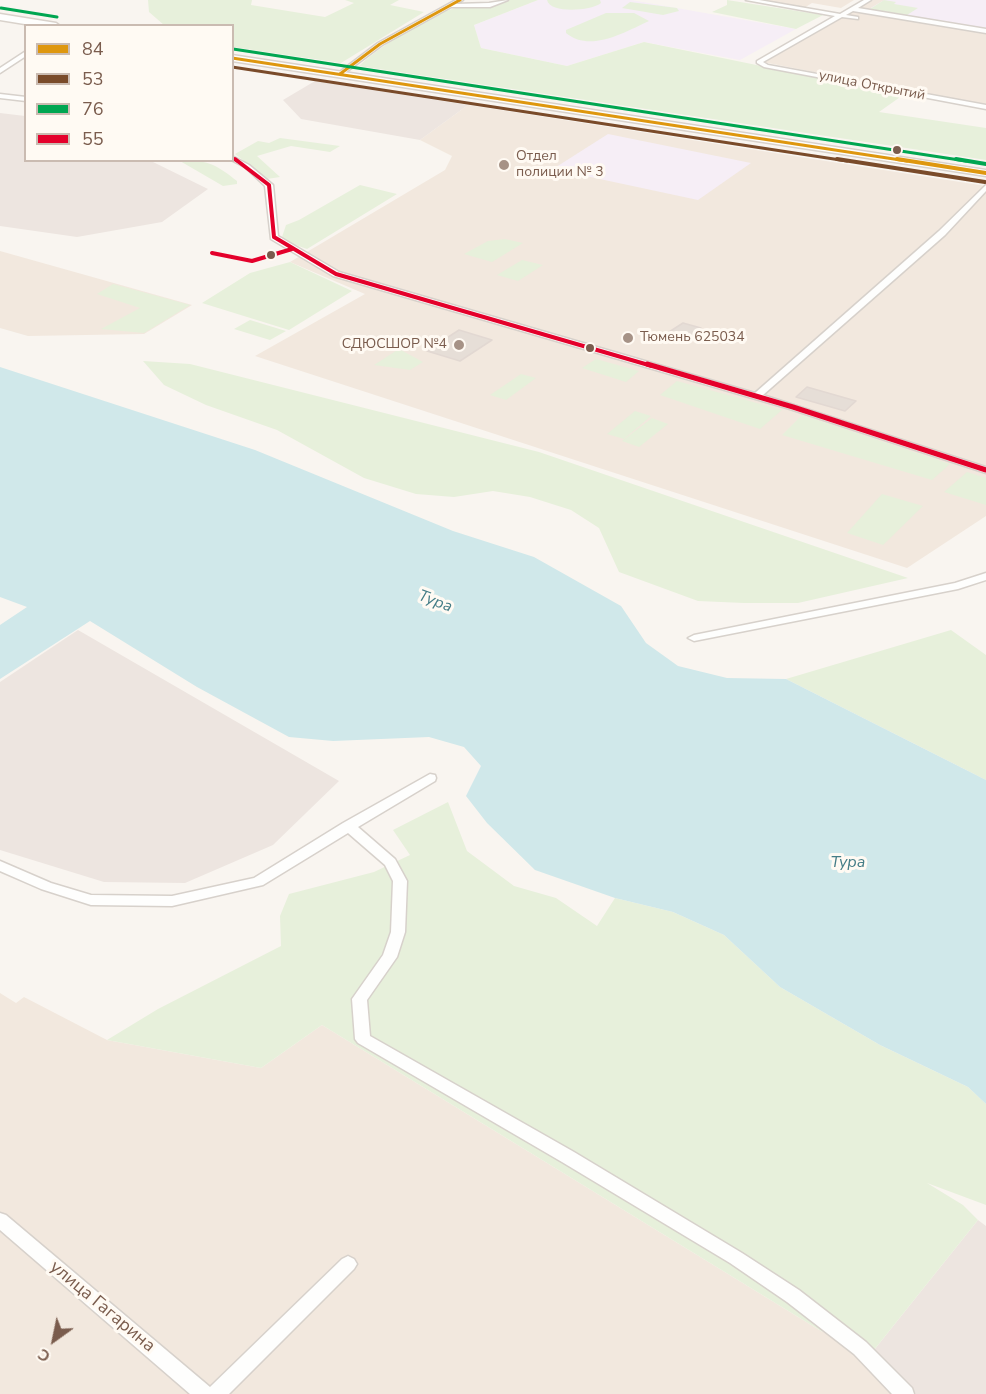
<!DOCTYPE html>
<meta charset="utf-8">
<style>
body{margin:0}
#map{position:relative;width:986px;height:1394px;overflow:hidden;background:#f9f5f0;font-family:"Nunito Sans",sans-serif}
canvas{display:block}
.legend{position:absolute;left:24px;top:24px;width:210px;height:138px;box-sizing:border-box;background:#fffaf3;border:2px solid #cabbb1;margin:0;padding:8px 10px;list-style:none;font-size:18px;color:#7a5c4d}
.legend li{display:flex;align-items:center;gap:12px;height:30px}
.legend b{width:30px;border:2px solid #cabbb1}
.north{position:absolute;left:24px;top:1310px;width:60px;height:60px;-webkit-text-stroke:4px #fffaf3;paint-order:stroke;rotate:213deg;font-size:16px;font-weight:700;line-height:24px;text-align:center;color:#7a5c4d}
.north::after{content:'';display:block;margin:auto;width:21px;height:27px;background:#7a5c4d;clip-path:polygon(50% 0,100% 100%,50% 72%,0 100%)}
</style>
<div id="map">
<canvas width="986" height="1394"></canvas>
<ul class="legend">
<li><b style="height:8px;background:#de970f"></b>84</li>
<li><b style="height:8px;background:#7a4b2a"></b>53</li>
<li><b style="height:8px;background:#00a651"></b>76</li>
<li><b style="height:8px;background:#e4002b"></b>55</li>
</ul>
<div class="north">С</div>
</div>
<script>
const ctx = document.querySelector('canvas').getContext('2d');
ctx.lineJoin = 'round';
function fill(path, color) {
  ctx.fillStyle = color;
  ctx.fill(path, 'evenodd');
}
function trace(path, color, width, dash) {
  ctx.strokeStyle = color;
  ctx.lineWidth = width;
  ctx.lineCap = dash ? 'butt' : 'round';
  ctx.setLineDash(dash || []);
  ctx.stroke(path);
}
function drawText(font, color, halo, rows, align = 'center') {
  ctx.font = font + ' "Nunito Sans",sans-serif';
  ctx.lineWidth = 6;
  ctx.setLineDash([]);
  ctx.textBaseline = 'middle';
  ctx.strokeStyle = halo;
  ctx.fillStyle = color;
  for (const [text, x, y, turn = 0] of rows) {
    ctx.save();
    ctx.translate(x, y);
    ctx.rotate((+turn || 0) * Math.PI / 180);
    ctx.textAlign = isNaN(turn) ? turn : align;
    if (halo) ctx.strokeText(text, 0, 0);
    ctx.fillText(text, 0, 0);
    ctx.restore();
  }
}
fill(new Path2D(`
 M 759,0 L 854,0 L 841,8 L 812,3 L 804,8 Z
 M 873,0 L 986,0 L 986,106 L 763,62 Z
 M 468,105 L 986,186 L 986,516 L 907,568 L 255,356 L 365,294 L 290,262 L 445,170 L 452,156 L 420,140 Z
 M 0,251 L 192,305 L 144,334 L 28,336 L 0,328 Z
 M 0,993 L 16,1003 L 24,997 L 107,1040 L 261,1068 L 322,1025 L 821,1331 L 874,1350 L 916,1394 L 0,1394 Z`), '#f2e8de');
fill(new Path2D(`
 M 315,81 L 468,105 L 420,140 L 301,119 L 283,100 Z
 M 0,113 L 25,116 L 26,160 L 151,161 L 208,189 L 162,222 L 77,237 L 0,226 Z
 M 78,630 L 339,781 L 273,845 L 185,883 L 104,882 L 0,850 L 0,682 Z
 M 978,1220 L 986,1226 L 986,1394 L 916,1394 L 874,1350 Z`), '#ede5e0');
fill(new Path2D(`
 M 538,0 L 631,0 L 796,29 L 740,60 L 644,42 L 567,66 L 481,48 L 474,25 Z
 M 884,0 L 986,0 L 986,28 L 869,9 Z
 M 608,134 L 751,163 L 698,200 L 553,169 Z`), '#f6eef6');
fill(new Path2D(`
 M 148,0 L 252,0 L 251,5 L 325,17 L 354,3 L 345,0 L 399,0 L 390,5 L 424,12 L 341,63 L 233,47 L 232,26 L 164,25 L 149,12 Z
 M 510,0 L 538,0 L 474,25 L 481,48 L 567,66 L 644,42 L 903,95 L 879,112 L 986,128 L 986,160 L 359,66 C 378,48 421,20 446,11 C 466,3 488,9 510,0 Z
 M 547,0 L 600,0 L 601,3 C 591,11 550,14 547,0 Z
 M 727,0 L 823,15 L 796,29 L 712,12 L 727,5 Z
 M 884,0 L 896,2 L 894,4 L 918,8 L 907,15 L 870,9 Z
 M 630,2 L 677,8 L 679,11 L 663,15 L 622,8 Z
 M 606,13 L 634,13 L 649,21 C 625,32 590,53 566,33 L 566,30 Z
 M 357,73 L 971,167 L 973,168 L 353,74 Z
 M 280,138 L 340,146 L 330,152 L 291,146 L 257,156 L 280,177 L 267,179 L 235,154 L 258,141 L 269,143 Z
 M 180,161 C 208,160 215,164 237,181 L 237,184 L 223,186 Z
 M 360,185 L 397,194 L 307,249 L 281,240 L 286,225 L 299,220 Z
 M 505,239 L 523,243 L 492,262 L 464,254 L 488,241 Z
 M 522,260 L 543,265 L 518,281 L 497,275 Z
 M 290,262 L 352,291 L 289,330 L 202,303 L 250,273 Z
 M 113,284 L 190,305 L 144,333 L 101,329 L 140,308 L 97,294 Z
 M 250,320 L 286,331 L 270,340 L 234,329 Z
 M 399,349 L 423,362 L 410,370 L 374,365 Z
 M 596,359 L 639,371 L 626,382 L 582,368 Z
 M 143,361 L 190,364 L 539,452 L 908,578 L 798,603 L 744,603 L 698,601 L 619,572 L 599,528 L 571,510 L 530,497 L 493,491 L 454,497 L 416,494 L 364,478 L 277,430 L 206,405 L 164,385 Z
 M 521,374 L 536,378 L 506,400 L 490,395 Z
 M 677,381 L 782,410 L 760,429 L 660,395 Z
 M 635,411 L 651,416 L 624,439 L 607,434 Z
 M 802,415 L 950,464 L 932,480 L 782,435 Z
 M 652,418 L 668,424 L 639,447 L 622,441 Z
 M 967,472 L 986,478 L 986,505 L 944,492 Z
 M 882,494 L 923,506 L 883,545 L 847,533 Z
 M 951,630 L 986,655 L 986,780 L 786,679 Z
 M 448,802 L 467,851 L 514,886 L 556,898 L 597,926 L 615,898 L 673,912 L 724,935 L 780,987 L 880,1045 L 968,1087 L 986,1104 L 986,1205 L 927,1183 L 963,1205 L 978,1220 L 874,1350 L 821,1331 L 322,1025 L 261,1068 L 107,1040 L 158,1009 L 281,946 L 280,916 L 289,894 L 374,872 L 410,855 L 393,830 Z`), '#e7f0db');
fill(new Path2D(`
 M 0,367 L 255,450 L 453,531 L 534,557 L 621,606 L 646,643 L 678,666 L 727,678 L 786,679 L 986,780 L 986,1104 L 968,1087 L 880,1045 L 780,987 L 724,935 L 673,912 L 615,898 L 535,870 L 487,823 L 466,796 L 481,766 L 464,747 L 429,737 L 333,741 L 289,737 L 197,687 L 90,621 L 0,679 L 0,625 L 27,607 L 0,597 Z`), '#d0e8ea');
const building = new Path2D(`
 M 683,323 L 701,328 L 688,338 L 669,332 Z
 M 459,330 L 492,340 L 460,361 L 427,351 Z
 M 807,387 L 856,401 L 845,411 L 796,397 Z`);
fill(building, '#e6ded7');
trace(building, '#e2d8d2', 1.5);
const street = new Path2D(`
 M 456,0 L 463,0 L 456,4 L 489,3 L 508,0 L 490,7 L 451,7 L 382,45 L 342,75 L 337,74 L 378,43 Z
 M 746,0 L 759,0 L 840,14 L 864,0 L 871,0 L 858,8 L 986,29 L 986,33 L 853,11 L 846,15 L 858,17 L 858,19 L 842,17 L 763,62 L 768,65 L 986,105 L 986,109 L 764,67 L 757,63 L 757,61 L 835,16 Z
 M 26,51 L 26,56 L 0,73 L 0,68 Z
 M 0,94 L 26,97 L 26,101 L 0,98 Z
 M 232,156 L 249,165 L 273,185 L 278,236 L 339,272 L 755,393 L 939,231 L 986,185 L 986,191 L 945,235 L 763,395 L 986,467 L 986,473 L 790,409 L 333,276 L 271,239 L 265,186 L 245,167 L 231,160 Z
 M 986,573 L 986,580 L 958,589 L 694,641 L 688,638 L 694,635 L 955,583 Z
 M 430,774 L 435,775 L 436,778 L 435,781 L 358,827 L 395,859 L 407,881 L 405,932 L 397,957 L 367,1000 L 370,1036 L 574,1152 L 742,1253 L 799,1290 L 866,1342 L 912,1388 L 914,1394 L 892,1394 L 854,1354 L 787,1302 L 730,1263 L 562,1162 L 358,1043 L 355,1039 L 352,999 L 383,955 L 391,932 L 393,881 L 385,865 L 348,833 L 263,885 L 172,906 L 91,905 L 41,889 L 0,871 L 0,861 L 51,883 L 91,895 L 172,896 L 254,878 L 343,823 Z
 M 0,1213 L 6,1215 L 210,1387 L 342,1259 L 348,1256 L 354,1259 L 357,1264 L 354,1269 L 229,1394 L 190,1394 L 0,1230 Z`);
const secondary = new Path2D(`
 M 0,14 L 56,23 L 60,26 L 37,26 L 0,20 Z
 M 232,55 L 986,170 L 986,176 L 232,61 Z`);
trace(street, '#d7d1cb', 3);
trace(secondary, '#d9d2cb', 3);
fill(street, '#fefefd');
fill(secondary, '#fefefd');
trace(new Path2D(`
 M 232,58 L 907,161
 M 340,74 L 380,44 L 460,0`), '#de970f', 3);
trace(new Path2D(`
 M 897,159 L 986,173`), '#de970f', 4);
trace(new Path2D(`
 M 232,67 L 847,161`), '#7a4b2a', 3);
trace(new Path2D(`
 M 837,159 L 985,182`), '#7a4b2a', 4);
trace(new Path2D(`
 M 1,8 L 57,17
 M 233,49 L 966,161`), '#00a651', 3);
trace(new Path2D(`
 M 956,159 L 986,164`), '#00a651', 4);
trace(new Path2D(`
 M 232,158 L 237,161`), '#e4002b', 3);
trace(new Path2D(`
 M 235,159 L 269,185 L 274,237 L 336,274 L 652,366
 M 212,253 L 252,261 L 292,249`), '#e4002b', 4);
trace(new Path2D(`
 M 647,364 L 793,407 L 986,470`), '#e4002b', 5);
for (const [x, y, r, color] of [
 [897,150,5,"#7a5c4d"],
 [504,165,6,"#a69286"],
 [271,255,5,"#7a5c4d"],
 [628,338,6,"#a69286"],
 [459,345,6,"#a69286"],
 [590,348,5,"#7a5c4d"]
]) {
  const dot = new Path2D();
  dot.arc(x, y, r, 0, 2 * Math.PI);
  ctx.fillStyle = color;
  ctx.fill(dot);
  trace(dot, '#fffaf3', 2);
}
drawText('14px', '#7a5c4d', '#fffaf3', [
 ["улица Открытий",872,86,11]
]);
drawText('14px', '#7a5c4d', '#fffaf3', [
 ["Отдел",516,157],
 ["полиции № 3",516,173],
 ["Тюмень 625034",640,338],
 ["СДЮСШОР №4",447,345,"right"]
], 'left');
drawText('italic 16px', '#437c86', '#fffaf3', [
 ["Тура",435,602,21],
 ["Тура",848,863]
]);
drawText('18px', '#7a5c4d', '#fffaf3', [
 ["улица Гагарина",102,1307,40]
]);
</script>
